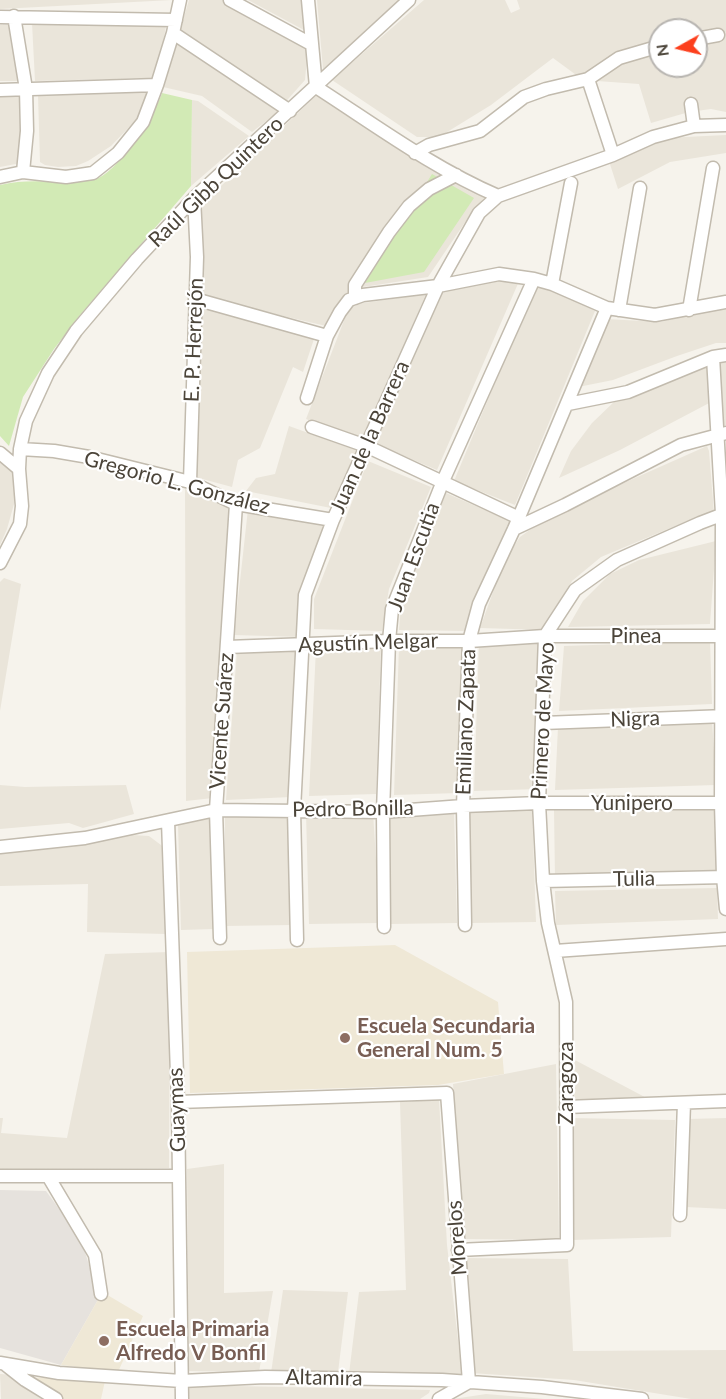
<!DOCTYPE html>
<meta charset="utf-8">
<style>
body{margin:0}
#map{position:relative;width:726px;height:1399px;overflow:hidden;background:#f6f3ec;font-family:Lato,sans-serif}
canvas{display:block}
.north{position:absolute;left:648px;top:18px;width:60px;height:60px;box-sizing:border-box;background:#fff;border:2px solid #b7b4b0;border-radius:50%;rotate:262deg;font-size:16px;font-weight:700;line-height:24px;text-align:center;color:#4b4439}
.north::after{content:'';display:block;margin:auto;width:21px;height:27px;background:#fc3f1d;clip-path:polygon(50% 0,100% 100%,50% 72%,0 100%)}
</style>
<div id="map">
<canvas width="726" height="1399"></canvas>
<div class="north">N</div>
</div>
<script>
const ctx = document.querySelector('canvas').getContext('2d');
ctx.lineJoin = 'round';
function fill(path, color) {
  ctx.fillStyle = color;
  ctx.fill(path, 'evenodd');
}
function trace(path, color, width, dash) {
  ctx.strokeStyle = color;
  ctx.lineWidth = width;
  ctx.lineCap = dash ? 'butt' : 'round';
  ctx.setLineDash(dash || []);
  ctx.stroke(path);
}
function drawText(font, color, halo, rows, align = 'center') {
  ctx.font = font + ' Lato,sans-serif';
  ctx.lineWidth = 4.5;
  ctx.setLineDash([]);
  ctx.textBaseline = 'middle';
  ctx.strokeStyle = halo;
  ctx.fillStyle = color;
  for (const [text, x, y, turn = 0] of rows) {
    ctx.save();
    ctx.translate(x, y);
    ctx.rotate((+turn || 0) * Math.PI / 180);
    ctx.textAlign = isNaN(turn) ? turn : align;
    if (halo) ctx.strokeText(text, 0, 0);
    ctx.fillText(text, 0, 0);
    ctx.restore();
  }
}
fill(new Path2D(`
 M 0,0 L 172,0 L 0,9 Z
 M 189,0 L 229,0 L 308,47 L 305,80 L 274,115 L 252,132 L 202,96 L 163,87 Z
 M 248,0 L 302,0 L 304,30 Z
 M 317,0 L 405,0 L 323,69 Z
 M 424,0 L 505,0 L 511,13 L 520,9 L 517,0 L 726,0 L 726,112 L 711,109 L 689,112 L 651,123 L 639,84 L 583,80 L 553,58 L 491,105 L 439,137 L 417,137 L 332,80 ZM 660,30 L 696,30 L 696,66 L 660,66 Z
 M 167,21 L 161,53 L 152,78 L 35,81 L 32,23 Z
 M 14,24 L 21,81 L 0,81 L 0,25 Z
 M 149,89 L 145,105 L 138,118 L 111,146 L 88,161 L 76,166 L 58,167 L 45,165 L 40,162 L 38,95 Z
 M 320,92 L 410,156 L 488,194 L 474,209 L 428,277 L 350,289 L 326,326 L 202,297 L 202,204 Z
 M 23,94 L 21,163 L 0,167 L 0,95 Z
 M 192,100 L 198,101 L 249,136 L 191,186 Z
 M 726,135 L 726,153 L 670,162 L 618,189 L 608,158 L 665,138 Z
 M 520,279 L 437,470 L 374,443 L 443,288 Z
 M 537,282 L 595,311 L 515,505 L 454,481 Z
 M 426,294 L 362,442 L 306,419 L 350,305 Z
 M 199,304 L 314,339 L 303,372 L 293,367 L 260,448 L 238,460 L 232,487 L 195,477 Z
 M 726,309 L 726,343 L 716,343 L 677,356 L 613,380 L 578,387 L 606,319 L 661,322 L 700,312 Z
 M 726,354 L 726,425 L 721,425 L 719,355 Z
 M 706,362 L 713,401 L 620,450 L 559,478 L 571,451 L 592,423 L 616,400 Z
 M 289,426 L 358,451 L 337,506 L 331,508 L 246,491 L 256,478 L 275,474 Z
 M 707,446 L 709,451 L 714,513 L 711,516 L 687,521 L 601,557 L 572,581 L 546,630 L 480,628 L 505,559 L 520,537 L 538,524 L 563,510 Z
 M 0,457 L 17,474 L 16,497 L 7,529 L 0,545 Z
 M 368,461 L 431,487 L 389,589 L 382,631 L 314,629 L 314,599 Z
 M 185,489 L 232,505 L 213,798 L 186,801 Z
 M 446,493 L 512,522 L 466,631 L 399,630 L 401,606 Z
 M 248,509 L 328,522 L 303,595 L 301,637 L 234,635 Z
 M 716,541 L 710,624 L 568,627 L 583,601 L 610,574 L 639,560 Z
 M 4,578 L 21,584 L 0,711 L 0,582 Z
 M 710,641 L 712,704 L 559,711 L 564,646 Z
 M 479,642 L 545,643 L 539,789 L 474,791 Z
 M 463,645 L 459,793 L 394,795 L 399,646 Z
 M 381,646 L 376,794 L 309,796 L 316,648 Z
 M 300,648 L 291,797 L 226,800 L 237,650 Z
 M 712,720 L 716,785 L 555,790 L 558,727 Z
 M 0,785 L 25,787 L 126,785 L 134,814 L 83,828 L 69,823 L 0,829 Z
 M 714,805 L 716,872 L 555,878 L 554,810 Z
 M 532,808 L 536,922 L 471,923 L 469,811 Z
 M 454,811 L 457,923 L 390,924 L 387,813 Z
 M 373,812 L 380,923 L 309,924 L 306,813 Z
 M 289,815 L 292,925 L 225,926 L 225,816 Z
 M 214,818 L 214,929 L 181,930 L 178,824 Z
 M 132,835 L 149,836 L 165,848 L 165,934 L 87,932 L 88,884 L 0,886 L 0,853 L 70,847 Z
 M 717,888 L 718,919 L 556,925 L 555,891 Z
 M 170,952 L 169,1168 L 0,1169 L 0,1118 L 3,1118 L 1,1133 L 67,1138 L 105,954 Z
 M 573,1059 L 656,1103 L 571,1100 Z
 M 556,1064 L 559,1240 L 463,1239 L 453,1084 Z
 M 439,1099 L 447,1245 L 462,1375 L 349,1374 L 359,1292 L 406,1290 L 400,1102 Z
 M 570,1118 L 675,1120 L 671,1237 L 572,1240 Z
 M 726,1118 L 726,1209 L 686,1207 L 688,1119 Z
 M 224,1164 L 224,1293 L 273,1291 L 259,1372 L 189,1371 L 187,1169 Z
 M 463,1258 L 568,1259 L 573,1351 L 726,1350 L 726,1399 L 691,1399 L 574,1380 L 471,1373 Z
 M 283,1290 L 348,1292 L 338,1372 L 271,1373 Z
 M 0,1374 L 14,1375 L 50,1399 L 1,1399 Z
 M 186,1385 L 430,1390 L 429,1393 L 420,1399 L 185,1399 Z
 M 486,1394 L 545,1399 L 453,1399 Z`), '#eae5da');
fill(new Path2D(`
 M 0,1190 L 46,1191 L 81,1239 L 99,1298 L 61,1365 L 0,1348 Z`), '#e6e2dd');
fill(new Path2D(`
 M 395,945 L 498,1002 L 504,1074 L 438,1085 L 190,1093 L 187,952 Z
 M 104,1293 L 143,1316 L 118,1372 L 61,1365 L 99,1298 Z
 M 25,1377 L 105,1381 L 101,1399 L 60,1399 Z`), '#efe8d6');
fill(new Path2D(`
 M 162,93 L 192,100 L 191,186 L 80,315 L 54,349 L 23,397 L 9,446 L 0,436 L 0,185 C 31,177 62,185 93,180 C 117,175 155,115 162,93 Z
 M 432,174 L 474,198 L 424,272 L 365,283 Z`), '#d2eab5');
const minor = new Path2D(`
 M 230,0 L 311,44
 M 308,0 L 316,87 C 375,125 433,168 498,196
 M 14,16 L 26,89 L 27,131 L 23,172
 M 0,17 L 176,20
 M 173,33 L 290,111
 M 696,39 L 718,35
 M 588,79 L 613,155
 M 0,90 L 157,85
 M 691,104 L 694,126
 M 415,153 L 429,145 L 480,131 L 524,97 L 546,89 L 588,79 L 619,58 L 660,46
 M 0,177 L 23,172 L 66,177 L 93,173 L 118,153 L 143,122 L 157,85 L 173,33 L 180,0
 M 552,284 L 571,183
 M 355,298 L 355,285 L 389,232 L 409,206 L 429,189 L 456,175
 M 195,299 L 327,336
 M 619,310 L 640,188
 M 689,310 L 713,168
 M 713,357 L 722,514 L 721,803 L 723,877 L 726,909
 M 307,398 L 327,336 L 340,312 L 349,300 L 363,295 L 438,286 L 499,274 L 534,279 L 552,284 L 607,308 L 655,315 L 726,302
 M 568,404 L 628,392 L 713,357 L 726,355
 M 312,427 L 366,446 L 519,518
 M 20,449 L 54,451 L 89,457 L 190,482 L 236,504 L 333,520
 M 0,453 L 19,469
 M 190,482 L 197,257 L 194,198
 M 514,529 L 565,505 L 681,445 L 726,433
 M 0,563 L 20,524 L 22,506 L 19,469 L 20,449 L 26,421 L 48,373 L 76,331 L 137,259 L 194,198 L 409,0
 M 227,647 L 389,641 L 469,641 L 545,636 L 726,636
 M 543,723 L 726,716
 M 168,821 L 178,1102 L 182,1399
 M 0,847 L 85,838 L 216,810 L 383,812 L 463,806 L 539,803 L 726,803
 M 543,881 L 726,877
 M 465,925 L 463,806 L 469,641 L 479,604 L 514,529 L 607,308
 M 384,927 L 383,812 L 389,641 L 392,609 L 443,481 L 534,279
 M 220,938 L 216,810 L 236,504
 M 297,940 L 294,810 L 305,595 L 333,520 L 438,286 L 479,213 L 498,196 L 613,155 L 653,137 L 694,126 L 726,125
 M 555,951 L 726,939
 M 178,1102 L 447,1093 L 469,1382
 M 566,1107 L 726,1101
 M 0,1176 L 179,1176
 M 48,1176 L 95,1255 L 101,1294
 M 680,1215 L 684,1103
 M 458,1250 L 567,1245 L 566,1002 L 548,923 L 543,881 L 539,803 L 545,636 L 575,590 L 617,560 L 700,523 L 726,513
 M 0,1363 L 59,1373 L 182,1381 L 265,1377 L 442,1380 L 542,1387 L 642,1399
 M 6,1365 L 25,1380 L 56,1399
 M 439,1399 L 469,1382`);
trace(minor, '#c2bbae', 15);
trace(minor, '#fff', 12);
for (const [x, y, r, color] of [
 [345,1038,6,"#8d6e63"],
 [104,1341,6,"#8d6e63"]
]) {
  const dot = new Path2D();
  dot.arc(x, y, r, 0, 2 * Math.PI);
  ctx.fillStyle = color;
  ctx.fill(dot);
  trace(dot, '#fff', 2);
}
drawText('21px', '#4b4439', '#fff', [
 ["Raúl Gibb Quintero",216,182,-44],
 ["E. P. Herrejón",194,340,-88],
 ["Juan de la Barrera",370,437,-66],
 ["Gregorio L. González",177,483,15],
 ["Juan Escutia",414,557,-70],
 ["Pinea",636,636],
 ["Agustín Melgar",368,643,-2],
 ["Nigra",635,719,-2],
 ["Vicente Suárez",222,721,-86],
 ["Primero de Mayo",543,721,-87],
 ["Emiliano Zapata",466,722,-88],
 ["Yunipero",632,803],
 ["Pedro Bonilla",353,809,-1],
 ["Tulia",634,879,-1],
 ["Zaragoza",566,1083,-90],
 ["Guaymas",177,1110,-92],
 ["Morelos",457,1238,-94],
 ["Altamira",324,1378,1]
]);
drawText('bold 21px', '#785e54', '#fff', [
 ["Escuela Secundaria",357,1026],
 ["General Num. 5",357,1050],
 ["Escuela Primaria",116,1329],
 ["Alfredo V Bonfil",116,1353]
], 'left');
</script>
